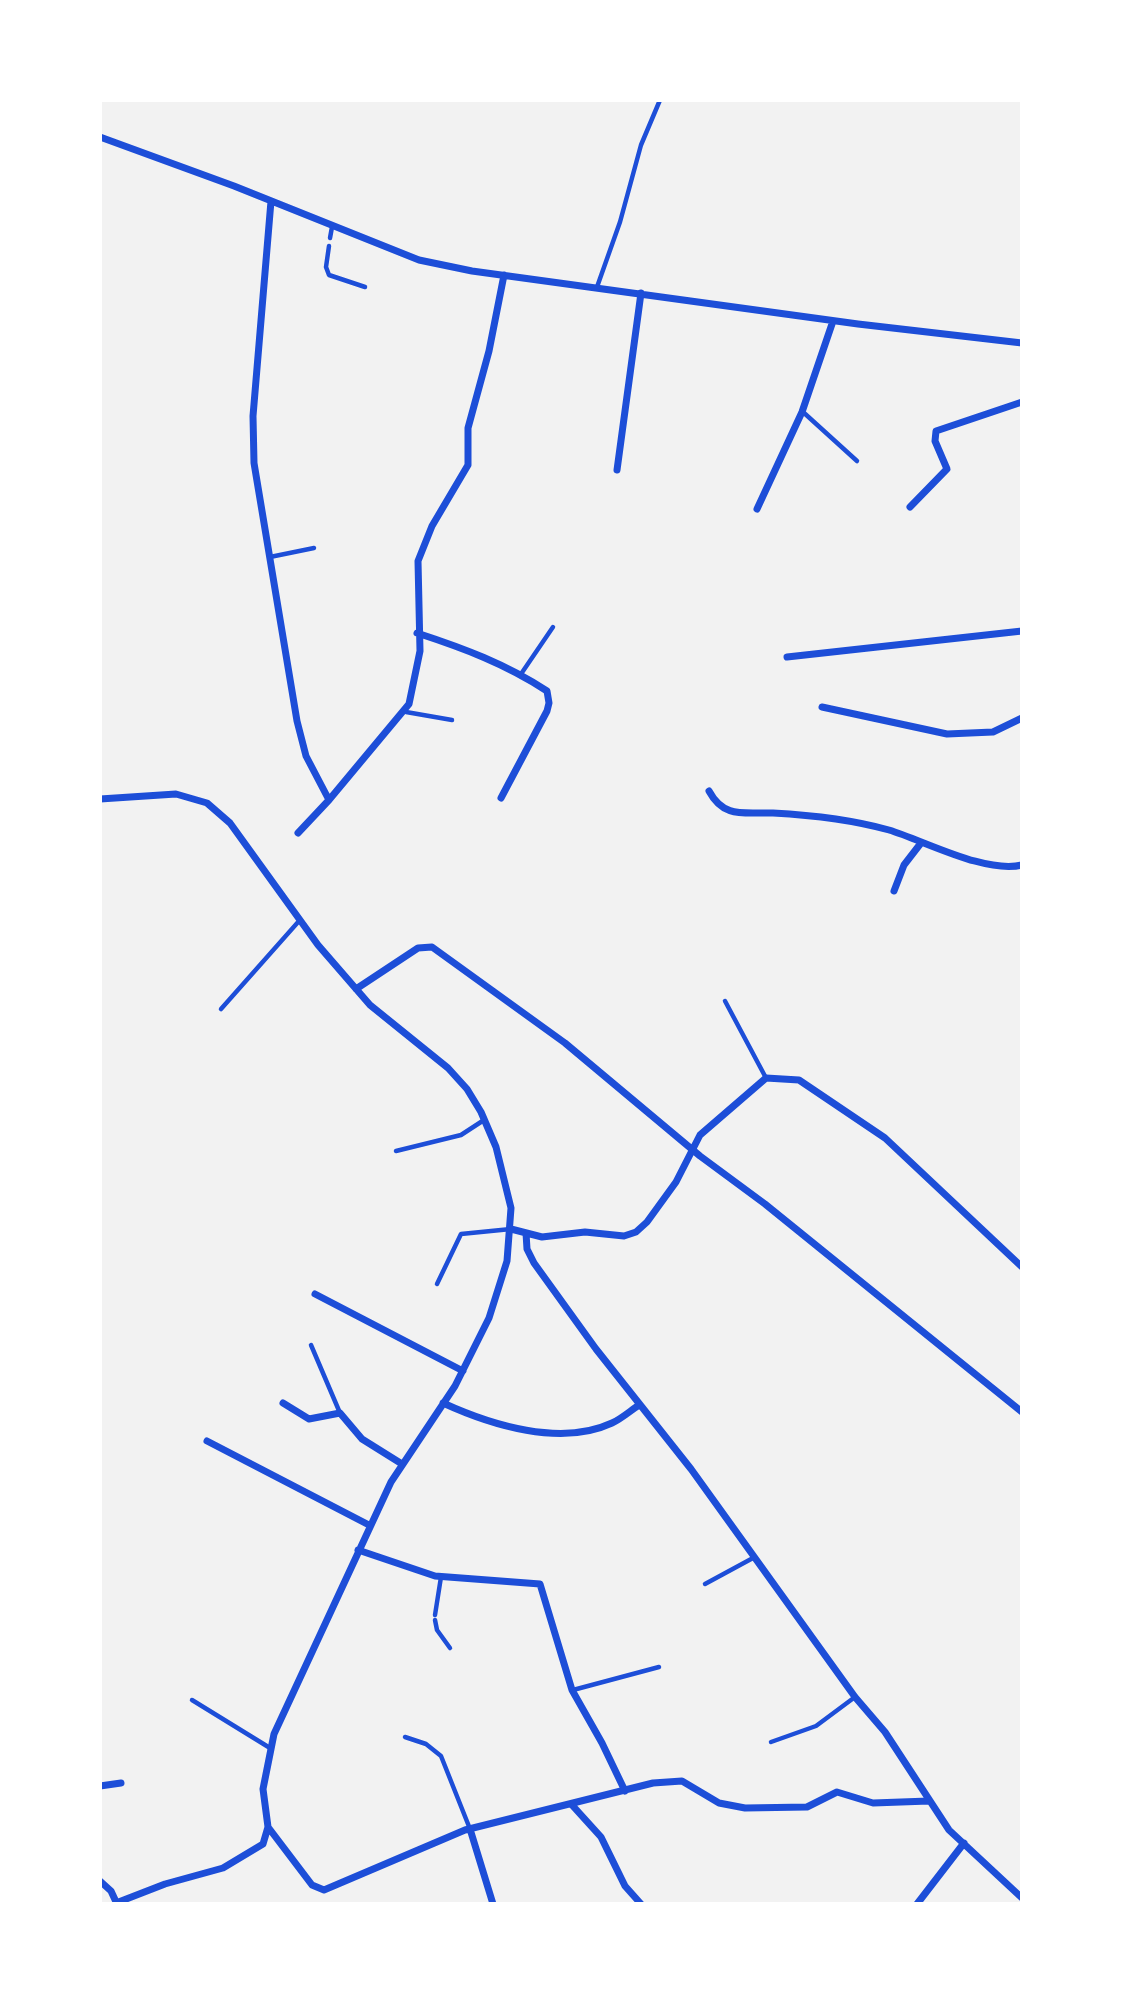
<!DOCTYPE html>
<style>
body{margin:0}
#map{position:relative;width:1122px;height:2004px;overflow:hidden;background:#f2f2f2;font-family:"Fira Sans",sans-serif}
canvas{display:block}
.frame{position:absolute;inset:0;border:102px solid #fff;pointer-events:none}
</style>
<div id="map">
<canvas width="1122" height="2004"></canvas>
<div class="frame"></div>
</div>
<script>
const ctx = document.querySelector('canvas').getContext('2d');
ctx.lineJoin = 'round';
function trace(path, color, width, dash) {
  ctx.strokeStyle = color;
  ctx.lineWidth = width;
  ctx.lineCap = dash ? 'butt' : 'round';
  ctx.setLineDash(dash || []);
  ctx.stroke(path);
}
trace(new Path2D(`
 M 330,238 L 332,227
 M 329,246 L 326,267 L 329,275 L 365,287
 M 597,287 L 620,222 L 641,145 L 660,100
 M 803,412 L 857,461
 M 270,557 L 314,548
 M 521,674 L 553,627
 M 406,712 L 452,720
 M 725,1001 L 766,1078
 M 221,1009 L 299,921
 M 396,1151 L 461,1135 L 484,1120
 M 437,1284 L 461,1234 L 511,1229
 M 311,1345 L 340,1413
 M 705,1584 L 753,1558
 M 435,1615 L 441,1577
 M 435,1620 L 437,1630 L 450,1648
 M 573,1690 L 659,1667
 M 192,1700 L 270,1748
 M 405,1737 L 426,1744 L 441,1756 L 470,1829
 M 771,1742 L 816,1726 L 855,1697`), '#1d4ed8', 4.5);
trace(new Path2D(`
 M 100,137 L 234,186 L 419,260 L 472,271 L 858,324 L 1022,343
 M 271,201 L 253,416 L 254,463 L 297,721 L 306,756 L 329,800 L 409,704 L 420,651 L 418,561 L 432,526 L 468,465 L 468,428 L 489,351 L 504,275
 M 617,470 L 641,293
 M 910,507 L 947,469 L 935,441 L 936,431 L 1022,402
 M 757,509 L 802,412 L 833,321
 M 417,633 C 463,648 506,664 547,691 L 549,703 L 547,711 L 501,798
 M 787,657 L 1022,631
 M 822,707 L 947,734 L 993,732 L 1022,718
 M 709,791 C 724,819 744,812 773,813 C 811,815 853,820 889,830 C 925,841 986,874 1022,865
 M 100,799 L 176,794 L 207,803 L 230,823 L 318,945 L 370,1005 L 448,1068 L 467,1089 L 481,1112 L 496,1147 L 511,1208 L 507,1261 L 489,1318 L 455,1386 L 391,1482 L 274,1734 L 263,1789 L 268,1827 L 263,1844 L 223,1868 L 165,1884 L 116,1903
 M 298,833 L 329,800
 M 894,891 L 904,865 L 921,843
 M 356,989 L 418,948 L 432,947 L 565,1043 L 700,1156 L 765,1204 L 1022,1412
 M 511,1229 L 542,1237 L 585,1232 L 624,1236 L 636,1232 L 647,1222 L 676,1182 L 700,1135 L 766,1078 L 799,1080 L 885,1138 L 1022,1267
 M 526,1233 L 527,1249 L 534,1263 L 596,1349 L 691,1469 L 855,1697 L 885,1732 L 949,1830 L 1022,1898
 M 315,1294 L 463,1371
 M 283,1403 L 309,1419 L 340,1413 L 362,1439 L 402,1464
 M 443,1403 C 491,1425 561,1447 612,1423 C 621,1419 630,1411 639,1405
 M 207,1441 L 369,1525
 M 358,1550 L 435,1576 L 540,1584 L 572,1690 L 602,1743 L 625,1791
 M 100,1786 L 121,1783
 M 572,1805 L 601,1837 L 625,1886 L 641,1904
 M 268,1827 L 312,1885 L 324,1890 L 465,1830 L 653,1783 L 682,1781 L 719,1803 L 745,1808 L 807,1807 L 837,1792 L 873,1803 L 929,1801
 M 470,1829 L 493,1904
 M 100,1881 L 111,1891 L 117,1904
 M 917,1904 L 964,1843`), '#1d4ed8', 7);
</script>
